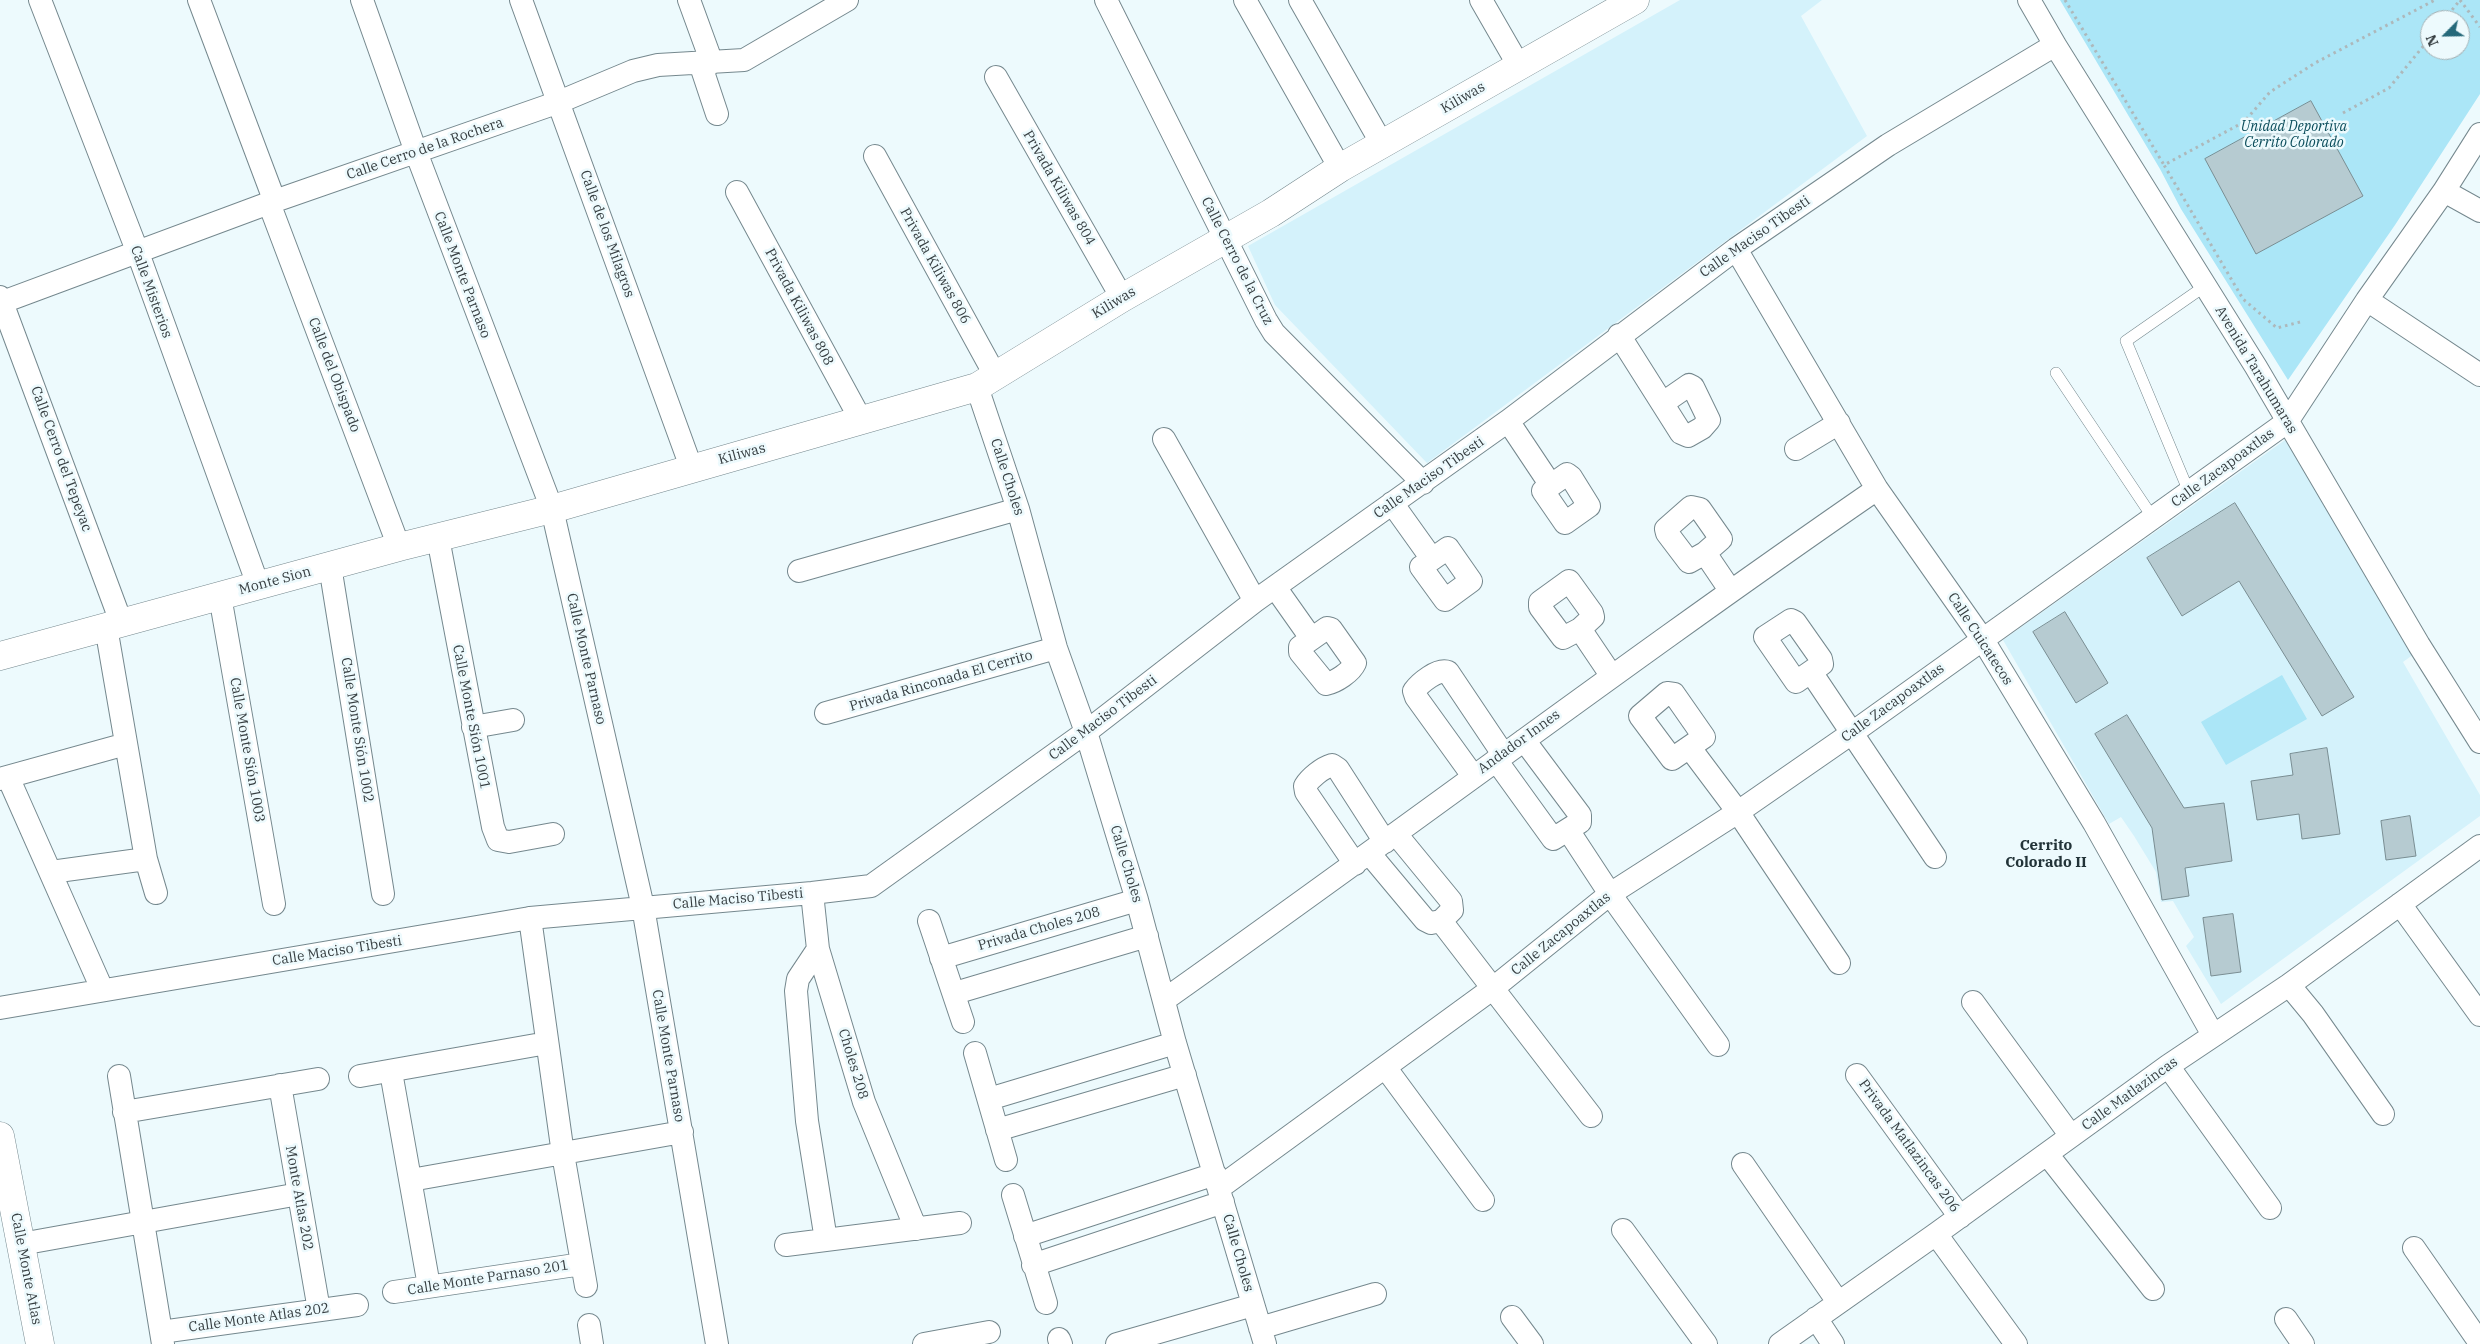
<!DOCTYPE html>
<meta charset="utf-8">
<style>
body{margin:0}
#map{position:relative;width:2480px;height:1344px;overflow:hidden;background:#edfafd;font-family:"IBM Plex Serif",serif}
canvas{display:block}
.north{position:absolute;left:2420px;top:10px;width:50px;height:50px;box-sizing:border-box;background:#edfafd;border:1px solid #a4afb2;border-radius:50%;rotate:247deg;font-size:14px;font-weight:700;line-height:20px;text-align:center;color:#363e41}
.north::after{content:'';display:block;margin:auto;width:18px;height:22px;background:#25697a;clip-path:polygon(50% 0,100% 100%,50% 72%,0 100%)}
</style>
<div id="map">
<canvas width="2480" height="1344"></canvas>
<div class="north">N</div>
</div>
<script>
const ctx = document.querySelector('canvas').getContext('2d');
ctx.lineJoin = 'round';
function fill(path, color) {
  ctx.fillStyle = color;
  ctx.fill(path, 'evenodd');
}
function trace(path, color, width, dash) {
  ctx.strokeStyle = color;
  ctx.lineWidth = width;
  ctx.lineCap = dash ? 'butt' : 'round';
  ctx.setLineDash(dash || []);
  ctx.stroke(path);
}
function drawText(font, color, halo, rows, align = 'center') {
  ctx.font = font + ' "IBM Plex Serif",serif';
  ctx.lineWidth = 5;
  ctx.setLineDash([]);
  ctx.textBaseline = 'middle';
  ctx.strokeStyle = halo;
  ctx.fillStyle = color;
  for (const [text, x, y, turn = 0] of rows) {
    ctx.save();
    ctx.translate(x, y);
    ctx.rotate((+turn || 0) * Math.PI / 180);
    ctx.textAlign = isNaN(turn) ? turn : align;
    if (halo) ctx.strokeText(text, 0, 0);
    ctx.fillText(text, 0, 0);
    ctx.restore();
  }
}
fill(new Path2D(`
 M 1680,0 L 1822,0 L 1801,16 L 1867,136 L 1427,463 L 1275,305 L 1248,246 Z
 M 2285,440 L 2414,654 L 2403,662 L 2480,795 L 2480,816 L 2221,1004 L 2186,946 L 2194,937 L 2173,901 L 2161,902 L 2156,872 L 2134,836 L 2121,817 L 2109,824 L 2003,640 Z`), '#d4f2fb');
fill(new Path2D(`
 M 2060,0 L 2480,0 L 2480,94 L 2395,225 L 2288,380 L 2181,209 L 2160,169 ZM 2430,20 L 2460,20 L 2460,50 L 2430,50 Z
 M 2282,675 L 2307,719 L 2226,765 L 2201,722 Z`), '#abe6f7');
const building = new Path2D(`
 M 2311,101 L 2363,196 L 2256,254 L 2205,159 Z
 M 2235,503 L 2354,697 L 2322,716 L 2239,581 L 2182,616 L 2147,558 Z
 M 2065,612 L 2108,683 L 2076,703 L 2033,632 Z
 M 2127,715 L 2184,808 L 2224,803 L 2232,861 L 2185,868 L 2189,896 L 2162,900 L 2152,828 L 2095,734 Z
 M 2327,748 L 2340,834 L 2302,839 L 2299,814 L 2257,820 L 2251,781 L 2293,775 L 2290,754 Z
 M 2410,816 L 2416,856 L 2386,860 L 2381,821 Z
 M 2233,914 L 2241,972 L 2211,976 L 2203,918 Z`);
fill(building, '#b6cbd1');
trace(building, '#7a8e93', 1);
const lane = new Path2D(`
 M 2056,373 L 2153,518
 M 2189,492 L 2126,341 L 2205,286`);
const street = new Path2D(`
 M 40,0 L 138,253 L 258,585
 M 199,0 L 275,202
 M 362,0 L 416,152 L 552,509 L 643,907 L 717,1344
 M 521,0 L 691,467
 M 689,0 L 712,63
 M 1106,0 L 1266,320 L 1274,333 L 1423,483
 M 1245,0 L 1340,168
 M 1300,0 L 1382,144
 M 1481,0 L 1519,66
 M 2029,0 L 2055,45 L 2256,367 L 2419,645 L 2480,742
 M 700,63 L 717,114
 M 996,77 L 1122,298
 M 875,156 L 995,375
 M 2444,191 L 2480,211
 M 737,192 L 862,422
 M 269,203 L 399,547
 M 1736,249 L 1877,489 L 1983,640 L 2094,823 L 2213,1035
 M 0,297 L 121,622
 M 2367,300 L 2480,375
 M 0,303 L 269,203 L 559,102 L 633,71 L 658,65 L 744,60 L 847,0
 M 1619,335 L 1681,433 L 1688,436 L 1702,428 L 1709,420 L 1693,387 L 1689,385 L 1663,403
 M 977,387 L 1018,509 L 1056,648 L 1086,732 L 1137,900 L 1175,1043 L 1265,1344
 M 1508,421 L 1550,484
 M 1164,439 L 1255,601
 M 1796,449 L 1839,423
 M 1567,474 L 1571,477 L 1589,506 L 1565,523 L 1543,491 Z
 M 1392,503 L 1432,559
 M 1691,507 L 1700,509 L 1721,539 L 1705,553 L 1689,562 L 1667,533 L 1666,529 Z
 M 438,538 L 493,827 L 498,840 L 509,842 L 553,834
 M 1448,548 L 1471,581 L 1445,600 L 1421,567 Z
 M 1705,553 L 1730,590
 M 330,566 L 383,894
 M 799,571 L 1018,509
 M 1569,581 L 1592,613 L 1593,617 L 1580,629 L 1563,638 L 1540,607 L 1540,602 Z
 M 1275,587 L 1311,638
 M 220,596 L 274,904
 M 1791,620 L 1795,622 L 1821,659 L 1822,664 L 1796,682 L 1765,637 Z
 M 106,627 L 146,859 L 156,893
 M 1327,628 L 1331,629 L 1355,663 C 1351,672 1336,682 1326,684 L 1300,652 L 1300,647 Z
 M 1580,629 L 1611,675
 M 1811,672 L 1935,857
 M 1667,693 L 1674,694 L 1704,737 L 1672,759 L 1640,716 Z
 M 826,713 L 1056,648
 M 473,727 L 513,720
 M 1690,748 L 1738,812 L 1839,963
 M 1496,760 L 1553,839 L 1580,822 L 1580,815 L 1524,740
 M 1473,776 L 1416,697 L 1414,691 C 1420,683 1438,668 1448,672 L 1503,754
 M 8,777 L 102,989
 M 0,779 L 126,744
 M 1568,830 L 1610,894 L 1718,1045
 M 1369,853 L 1425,920 L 1431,923 L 1441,921 L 1452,910 L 1451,901 L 1396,834
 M 1355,864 L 1306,792 L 1305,786 C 1310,778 1322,768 1332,765 L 1338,769 L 1385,842
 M 51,872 L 146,859
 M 812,893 L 818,949 L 864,1102 L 916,1229
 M 2400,904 L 2480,1015
 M 530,918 L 563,1154 L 586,1286
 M 929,921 L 963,1022
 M 1441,921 L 1591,1116
 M 818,949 L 798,979 L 796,991 L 807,1121 L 826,1240
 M 941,958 L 1137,900
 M 2289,985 L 2313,1014 L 2383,1114
 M 955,993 L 1147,936
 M 1164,1000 C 1403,831 1636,655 1877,489
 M 1973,1002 L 2071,1136
 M 0,1008 L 530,918 L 812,893 L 871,886 L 1086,732 L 1255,601 L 1508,421 L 1736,249 L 1888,145 L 2055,45
 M 975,1053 L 1006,1160
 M 2168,1066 L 2270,1208
 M 1385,1067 L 1483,1200
 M 391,1072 L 429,1286
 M 1857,1075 L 1960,1217
 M 119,1076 L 163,1344
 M 360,1076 L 547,1043
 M 280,1085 L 319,1310
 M 989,1099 L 1175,1043
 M 124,1112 L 318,1079
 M 997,1130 L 1185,1075
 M 2047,1154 L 2153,1289
 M 1743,1164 L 1838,1302
 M 411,1180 L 682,1132
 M 1219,1188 L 1492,989 L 1610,894 L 1738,812 L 1852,733 L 2287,422 L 2367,300 L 2444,191 L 2480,134
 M 1013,1195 L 1046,1303
 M 1623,1230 L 1706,1344
 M 1936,1234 L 2016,1344
 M 1025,1236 L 1215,1174
 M 21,1244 L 299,1194
 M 786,1245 L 960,1223
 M 2414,1248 L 2480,1343
 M 1033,1265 L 1223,1202
 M 394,1292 L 582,1264
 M 1512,1317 L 1532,1344
 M 1816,1318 L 1833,1344
 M 2286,1319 L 2303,1344
 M 589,1325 L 592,1344
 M 1260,1328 L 1375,1294
 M 161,1332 L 357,1305
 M 1059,1339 L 1061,1344
 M 924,1344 L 989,1332
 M 1117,1344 L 1253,1305
 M 1780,1344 L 1936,1234 L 2168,1066 L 2289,985 L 2480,846`);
const secondary = new Path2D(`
 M 0,656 L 399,547 L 552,509 L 977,387 L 1122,298 L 1271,213 L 1340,168 L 1635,0
 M 0,1136 L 40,1344`);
trace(lane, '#75888e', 12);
trace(street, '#75888e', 24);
trace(secondary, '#75888e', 29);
trace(new Path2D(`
 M 2065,0 L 2164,165
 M 2460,0 L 2480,27
 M 2444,20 L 2460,0
 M 2343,113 L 2389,88 L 2430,38
 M 2300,322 L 2277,328 L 2243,299 L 2164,165 L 2244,122 L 2270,92 L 2315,63 L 2435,0`), '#adb8bb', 3, [2.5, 4]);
trace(lane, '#fff', 11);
trace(street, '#fff', 22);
trace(secondary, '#fff', 28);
drawText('14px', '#363e41', '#edfafd', [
 ["Kiliwas",1463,98,-30],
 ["Calle Cerro de la Rochera",425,149,-19],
 ["Privada Kiliwas 804",1059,188,60],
 ["Calle de los Milagros",607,234,70],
 ["Calle Maciso Tibesti",1755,237,-35],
 ["Calle Cerro de la Cruz",1237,261,63],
 ["Privada Kiliwas 806",935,266,61],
 ["Calle Monte Parnaso",462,275,69],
 ["Calle Misterios",151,292,70],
 ["Kiliwas",1114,303,-31],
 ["Privada Kiliwas 808",799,307,62],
 ["Avenida Tarahumaras",2256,370,59],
 ["Calle del Obispado",334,375,69],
 ["Kiliwas",742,454,-15],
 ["Calle Cerro del Tepeyac",61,459,70],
 ["Calle Zacapoaxtlas",2223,468,-36],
 ["Calle Choles",1007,477,72],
 ["Calle Maciso Tibesti",1429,478,-35],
 ["Monte Sion",275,581,-15],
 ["Calle Cuicatecos",1980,639,57],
 ["Calle Monte Parnaso",586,659,77],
 ["Privada Rinconada El Cerrito",941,681,-16],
 ["Calle Zacapoaxtlas",1893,703,-36],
 ["Calle Monte Sión 1001",471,717,79],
 ["Calle Maciso Tibesti",1103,718,-37],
 ["Calle Monte Sión 1002",357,730,81],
 ["Andador Innes",1519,742,-36],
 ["Calle Monte Sión 1003",247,750,80],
 ["Calle Choles",1126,864,73],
 ["Calle Maciso Tibesti",738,899,-5],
 ["Privada Choles 208",1039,929,-16],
 ["Calle Zacapoaxtlas",1561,934,-39],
 ["Calle Maciso Tibesti",337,951,-9],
 ["Calle Monte Parnaso",668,1056,80],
 ["Choles 208",853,1064,73],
 ["Calle Matlazincas",2130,1094,-36],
 ["Privada Matlazincas 206",1909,1146,54],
 ["Monte Atlas 202",299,1198,80],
 ["Calle Choles",1238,1253,74],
 ["Calle Monte Atlas",26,1269,79],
 ["Calle Monte Parnaso 201",488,1278,-9],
 ["Calle Monte Atlas 202",259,1318,-8]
]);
drawText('italic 14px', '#0b4d5b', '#edfafd', [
 ["Unidad Deportiva",2294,127],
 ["Cerrito Colorado",2294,143]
]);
drawText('bold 15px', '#223338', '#edfafd', [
 ["Cerrito",2046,846],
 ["Colorado II",2046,863]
]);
</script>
